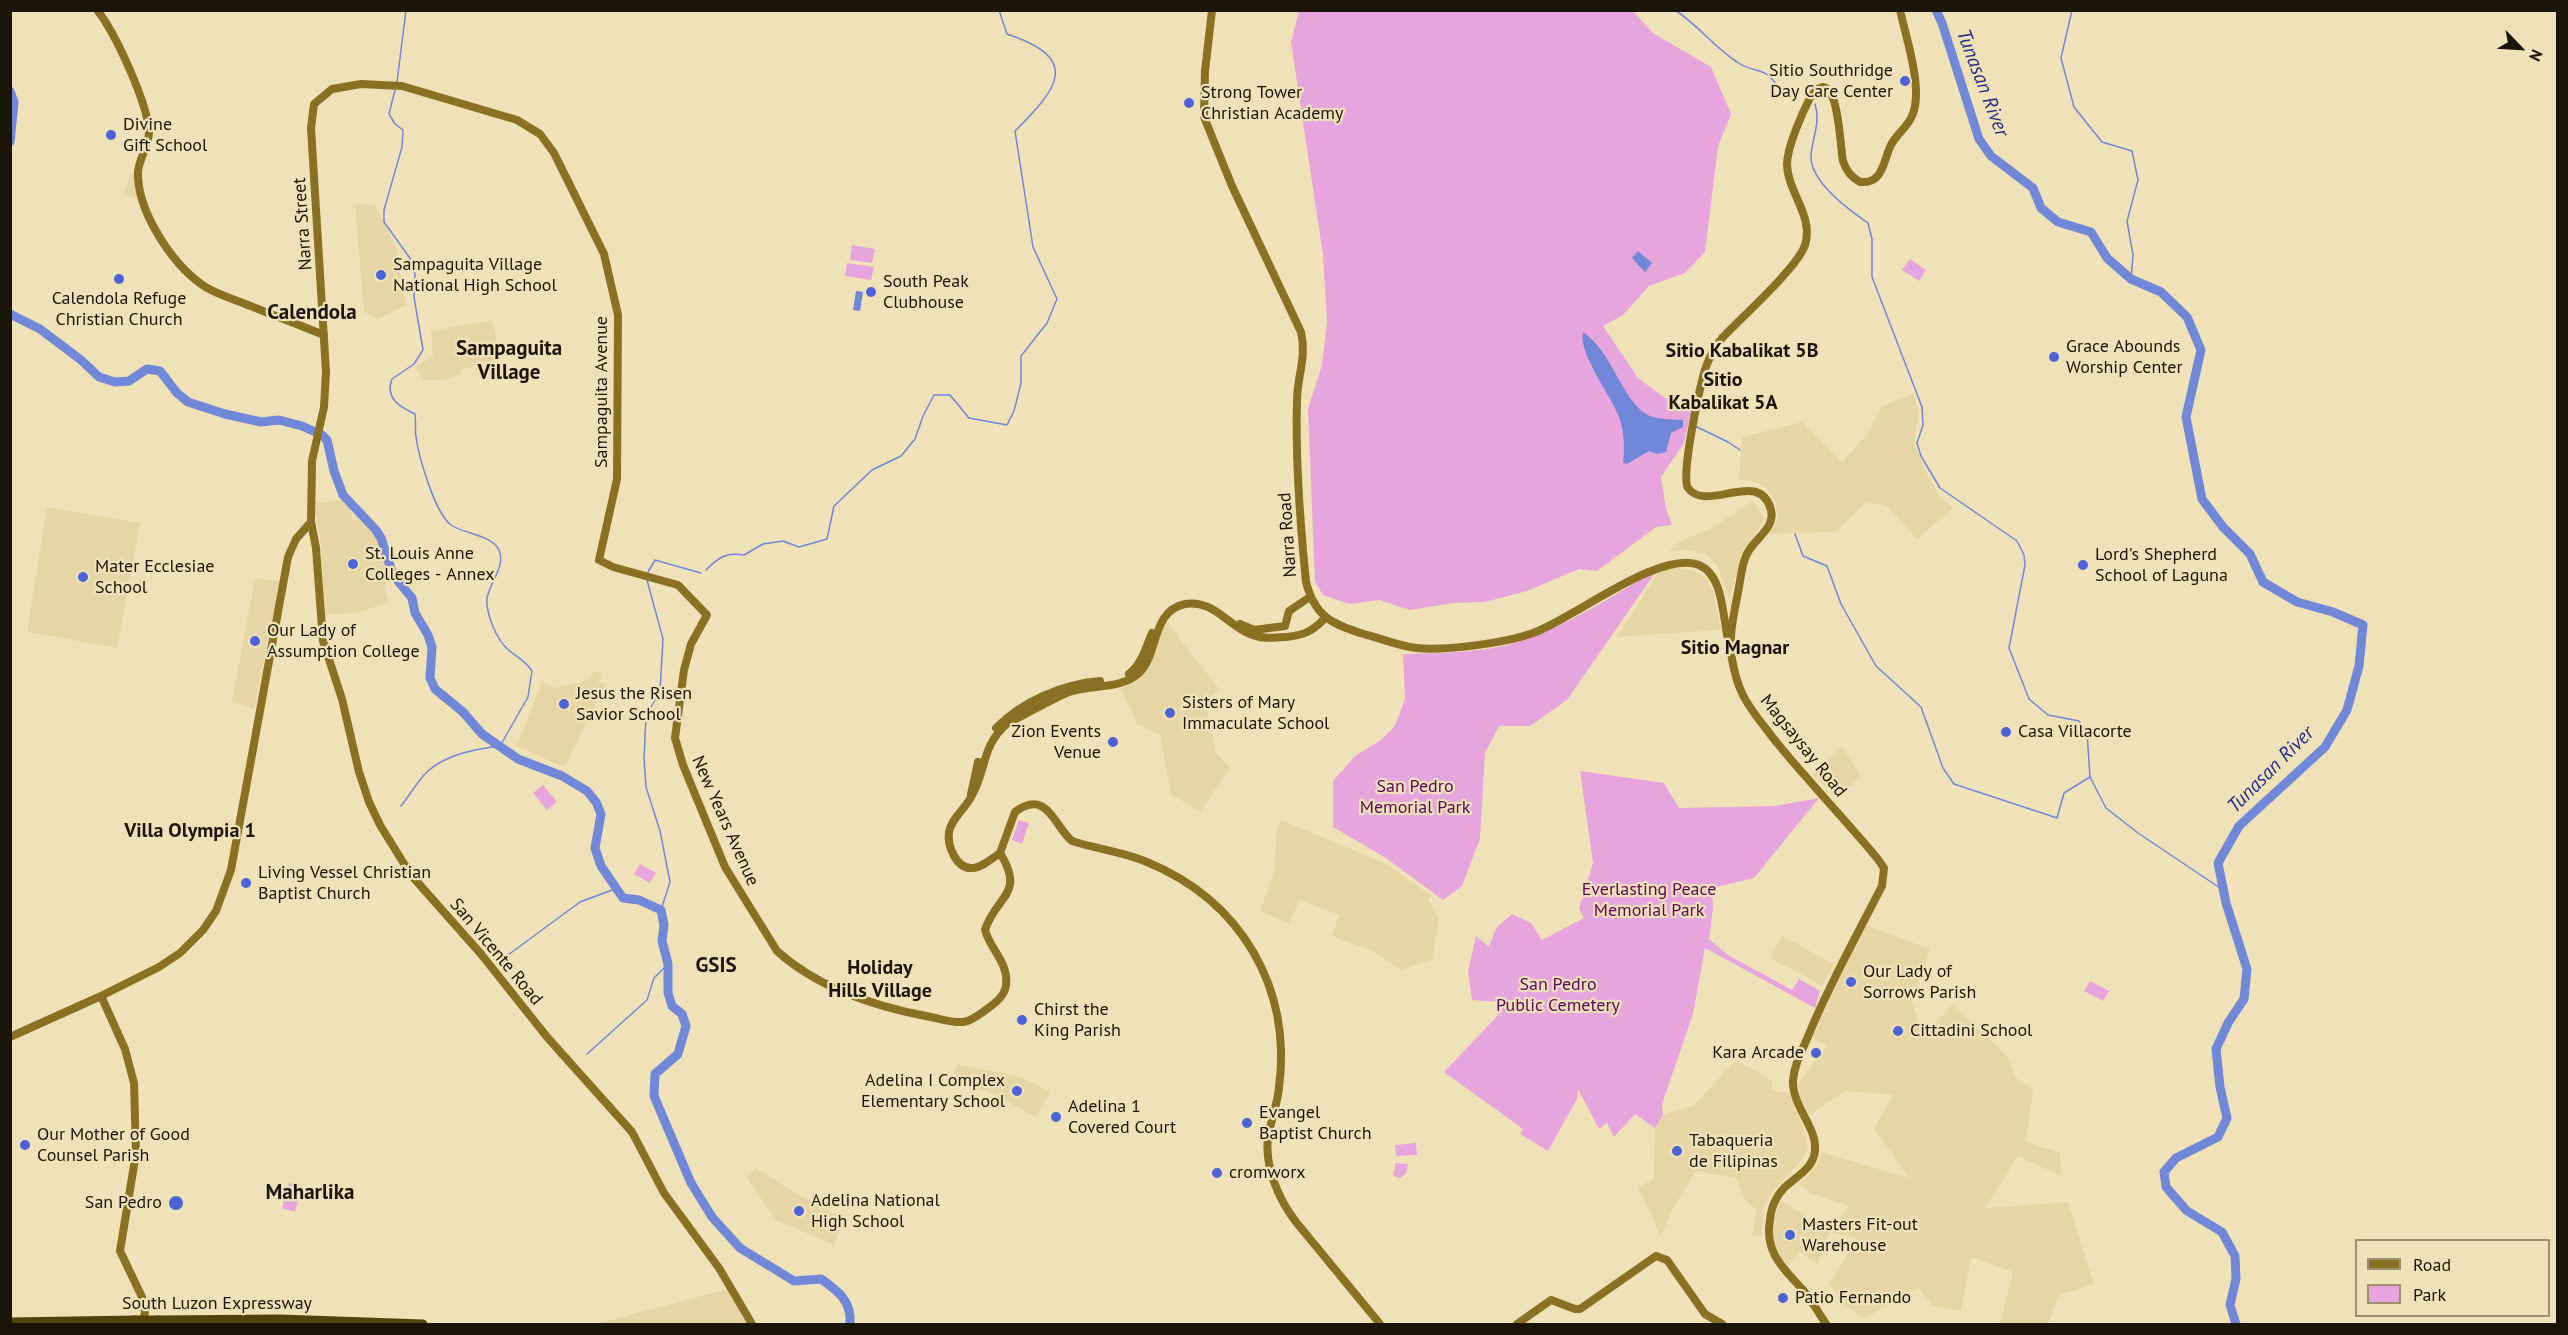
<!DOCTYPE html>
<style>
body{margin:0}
#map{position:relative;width:2568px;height:1335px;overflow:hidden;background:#f0e2b8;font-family:"PT Sans",sans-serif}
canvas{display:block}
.frame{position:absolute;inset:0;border:12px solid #1a1506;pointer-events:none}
.legend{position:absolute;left:2355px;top:1239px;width:195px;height:78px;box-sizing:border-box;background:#f0e2b8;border:2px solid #9a9071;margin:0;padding:8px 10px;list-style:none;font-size:18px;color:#1a1506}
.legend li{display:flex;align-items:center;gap:12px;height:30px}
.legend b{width:30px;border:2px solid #9a9071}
.north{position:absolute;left:2490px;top:18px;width:60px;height:60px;-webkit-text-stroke:4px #f0e2b8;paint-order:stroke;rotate:115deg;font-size:16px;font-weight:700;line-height:24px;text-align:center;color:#1a1506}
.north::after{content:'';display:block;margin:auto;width:21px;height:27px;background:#1a1506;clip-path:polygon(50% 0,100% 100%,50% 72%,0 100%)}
</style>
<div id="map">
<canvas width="2568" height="1335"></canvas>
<div class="frame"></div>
<ul class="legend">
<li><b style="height:8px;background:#897022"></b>Road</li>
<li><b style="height:16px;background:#e6a5dd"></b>Park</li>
</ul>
<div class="north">N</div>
</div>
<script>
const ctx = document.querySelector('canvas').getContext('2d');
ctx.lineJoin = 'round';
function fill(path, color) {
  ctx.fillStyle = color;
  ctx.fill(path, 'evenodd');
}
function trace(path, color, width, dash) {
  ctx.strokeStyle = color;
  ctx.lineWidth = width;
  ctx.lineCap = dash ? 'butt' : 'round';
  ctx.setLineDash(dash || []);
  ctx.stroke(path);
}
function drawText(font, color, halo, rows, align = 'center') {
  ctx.font = font + ' "PT Sans",sans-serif';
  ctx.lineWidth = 4.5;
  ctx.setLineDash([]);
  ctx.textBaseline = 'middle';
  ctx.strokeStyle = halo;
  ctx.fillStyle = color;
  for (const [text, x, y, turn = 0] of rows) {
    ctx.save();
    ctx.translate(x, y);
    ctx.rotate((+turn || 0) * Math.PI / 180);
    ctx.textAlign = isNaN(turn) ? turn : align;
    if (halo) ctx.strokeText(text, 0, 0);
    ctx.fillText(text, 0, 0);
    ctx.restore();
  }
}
fill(new Path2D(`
 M 136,169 L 136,187 L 137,199 L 123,194 L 130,176 Z
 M 355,204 L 375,205 L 396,246 L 406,305 L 378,319 L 364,312 Z
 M 492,320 L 501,359 L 461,370 L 461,374 L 443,380 L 422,380 L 416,366 L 433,357 L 431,331 Z
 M 1913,393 L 1919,412 L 1914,443 L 1926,472 L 1940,497 L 1953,508 L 1917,539 L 1886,505 L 1866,503 L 1835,532 L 1769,534 L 1778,519 L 1775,501 L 1768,490 L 1757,482 L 1739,479 L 1742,437 L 1802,422 L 1842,462 L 1869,432 L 1881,407 Z
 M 343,500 L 350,508 L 353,521 L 360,519 L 371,528 L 381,542 L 388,583 L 384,585 L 389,602 L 357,613 L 325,615 L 321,544 L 314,503 Z
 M 1753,501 L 1765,518 L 1747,548 L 1743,548 L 1744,552 L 1729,599 L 1718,567 L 1706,554 L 1686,550 L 1669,552 L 1680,541 L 1712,528 Z
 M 47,507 L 140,523 L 117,648 L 27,632 Z
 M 1661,568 L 1678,568 L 1693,570 L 1706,578 L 1713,591 L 1721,630 L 1617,637 Z
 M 255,578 L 280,581 L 254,709 L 232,701 Z
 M 1166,621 L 1219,689 L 1205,701 L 1216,753 L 1230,768 L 1200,812 L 1171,794 L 1160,735 L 1138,725 L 1120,689 L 1136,680 L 1147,662 Z
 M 594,671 L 602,674 L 598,682 L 606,684 L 564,767 L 517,746 L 542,681 L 555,688 L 589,680 Z
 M 1842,747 L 1861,776 L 1837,799 L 1813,774 Z
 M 1281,820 L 1387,864 L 1432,896 L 1428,900 L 1439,919 L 1432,960 L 1401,970 L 1375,952 L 1332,936 L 1339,915 L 1300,900 L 1289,923 L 1260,911 L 1275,868 L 1276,836 Z
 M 1865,925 L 1930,949 L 1912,1001 L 1919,1023 L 1934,1024 L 1952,1005 L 1988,1037 L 2009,1059 L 2015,1077 L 2033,1090 L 2026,1142 L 2060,1153 L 2061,1176 L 2018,1156 L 1985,1208 L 2068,1202 L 2094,1284 L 2059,1295 L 2048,1324 L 2000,1324 L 2013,1272 L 1971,1257 L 1961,1311 L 1933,1306 L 1918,1287 L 1864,1319 L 1843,1303 L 1829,1283 L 1858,1239 L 1830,1232 L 1817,1265 L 1800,1252 L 1789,1265 L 1778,1256 L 1773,1246 L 1773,1235 L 1777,1210 L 1781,1201 L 1830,1231 L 1849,1206 L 1812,1194 L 1799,1184 L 1817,1166 L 1821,1152 L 1909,1178 L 1874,1129 L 1893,1095 L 1845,1091 L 1809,1115 L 1800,1095 L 1798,1083 L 1827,1046 L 1812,1038 Z
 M 1782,936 L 1834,964 L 1823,986 L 1770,958 Z
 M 1736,1060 L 1773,1081 L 1771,1090 L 1790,1093 L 1806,1135 L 1808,1150 L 1799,1163 L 1774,1190 L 1764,1208 L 1762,1235 L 1752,1236 L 1757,1210 L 1745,1200 L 1736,1178 L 1696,1171 L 1673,1208 L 1661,1236 L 1638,1188 L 1654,1178 L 1655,1128 L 1663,1115 L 1694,1105 Z
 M 957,1064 L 1021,1077 L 1050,1092 L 1036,1117 L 985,1090 L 951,1081 Z
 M 756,1168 L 790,1190 L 845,1219 L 834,1245 L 776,1220 L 747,1178 Z
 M 728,1289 L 750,1324 L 598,1324 L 618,1318 Z`), '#e7d6a5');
fill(new Path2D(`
 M 1299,11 L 1633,11 L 1653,33 L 1711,67 L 1731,114 L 1718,146 L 1705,252 L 1685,273 L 1649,286 L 1623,315 L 1603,326 L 1638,378 L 1665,398 L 1692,407 L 1684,443 L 1661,477 L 1666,509 L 1672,525 L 1656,527 L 1597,571 L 1579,569 L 1527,591 L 1485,602 L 1452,603 L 1410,610 L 1379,600 L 1350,604 L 1323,595 L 1315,582 L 1308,409 L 1322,365 L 1327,322 L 1323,255 L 1291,42 Z
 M 852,245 L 875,249 L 872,263 L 850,260 Z
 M 1910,259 L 1926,270 L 1919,281 L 1902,270 Z
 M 847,263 L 874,267 L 871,280 L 845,276 Z
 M 1657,570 L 1567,700 L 1530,726 L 1499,726 L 1485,753 L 1480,838 L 1462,886 L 1443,900 L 1386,858 L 1333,827 L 1333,781 L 1355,756 L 1381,740 L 1395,726 L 1405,699 L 1403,654 C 1441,653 1482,653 1518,642 C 1564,628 1615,594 1657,570 Z
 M 1580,771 L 1664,783 L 1679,808 L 1775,806 L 1819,798 L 1754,878 L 1712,888 L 1713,908 L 1709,939 L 1728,955 L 1792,990 L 1799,979 L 1820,991 L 1815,1008 L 1705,948 L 1693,1014 L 1662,1104 L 1663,1115 L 1655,1128 L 1635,1114 L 1614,1137 L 1607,1123 L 1599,1129 L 1578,1089 L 1577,1099 L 1548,1151 L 1520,1134 L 1523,1129 L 1444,1072 L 1502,1011 L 1500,1002 L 1472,1000 L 1468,972 L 1476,936 L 1489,947 L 1496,928 L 1512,914 L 1531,923 L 1542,940 L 1584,918 L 1579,909 L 1593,863 Z
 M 543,785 L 557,802 L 547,810 L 533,793 Z
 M 1019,820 L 1029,823 L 1022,844 L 1012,840 Z
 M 640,864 L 656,873 L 650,883 L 634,874 Z
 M 2090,981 L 2109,991 L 2103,1001 L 2084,991 Z
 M 1416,1143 L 1417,1155 L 1396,1156 L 1395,1145 Z
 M 1395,1163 L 1408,1164 L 1406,1173 L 1400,1178 L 1394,1176 L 1393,1171 L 1395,1170 Z
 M 289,1183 L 302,1186 L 295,1212 L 282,1208 Z`), '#e6a5dd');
fill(new Path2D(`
 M 1638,251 L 1652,263 L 1645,272 L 1632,258 Z
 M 856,291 L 863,292 L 860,311 L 853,310 Z
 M 1583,332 C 1613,353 1621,398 1646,414 C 1656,420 1671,419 1683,420 L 1683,427 L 1671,433 L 1666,452 L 1657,454 L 1649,451 L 1627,464 L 1623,463 C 1625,450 1624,430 1619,417 C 1611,395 1578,354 1583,332 Z`), '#7187d7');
trace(new Path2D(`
 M 1675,10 C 1698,25 1714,47 1737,62 C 1756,75 1763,64 1779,88 L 1799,93
 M 2072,10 L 2061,58 L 2074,107 L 2102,142 L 2132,151 L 2138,180 L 2127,221 L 2133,255 L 2131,279
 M 397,82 L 406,10
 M 395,90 L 389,114 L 395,124 L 403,130 L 402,147 L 384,210 L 384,222 L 412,261 L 415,274 L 414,297 L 423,350 L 414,364 L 392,379 C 384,399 402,408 415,414 C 416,422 415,430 416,437 C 419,458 435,513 451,525 C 464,534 492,535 499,550 C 506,566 490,582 487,598 C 486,608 491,624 496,633 C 507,656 521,654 532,671 L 528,697 L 500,746 C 476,749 447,754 428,771 C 418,780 410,795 401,806
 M 1815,104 C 1821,123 1812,138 1811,156 C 1810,182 1849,210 1868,223 L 1872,239 L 1872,277 L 1922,407 L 1923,425 L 1917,443 L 1921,456 L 1940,488 L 2017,541 L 2024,555 L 2025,565 L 2009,648 L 2029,699 L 2048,715 L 2079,721 L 2087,732 L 2090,777 L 2106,808 L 2138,833 L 2223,890
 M 1695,426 L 1728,442 L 1740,450
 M 1795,534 L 1803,556 L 1827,566 L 1841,604 L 1876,666 L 1921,707 L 1943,768 L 1954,784 L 2057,818 L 2064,793 L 2090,777
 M 706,570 C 719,557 726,552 744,555 L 763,544 L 783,541 L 799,547 L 827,539 L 834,506 L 872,470 L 901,456 L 915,439 L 923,416 L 934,395 L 950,395 L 969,418 L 1007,425 L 1014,411 L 1021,383 L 1021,356 L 1047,323 L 1057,299 L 1033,247 L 1015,131 C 1058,88 1082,59 1007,34 L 999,10
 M 648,572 L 655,560 L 701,573
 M 647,580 L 663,639 L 660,691 L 646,716 L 644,759 L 646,787 L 660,831 L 670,882 L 661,910
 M 508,955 L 580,902 L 615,889
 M 587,1054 L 647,1000 L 654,978 L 668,964`), '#7187d7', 1.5);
trace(new Path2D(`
 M 1936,10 L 1942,23 L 1979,139 L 1991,156 L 2033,188 L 2041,208 L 2058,222 L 2091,232 L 2107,258 L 2131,279 L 2161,292 L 2187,317 L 2201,350 L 2186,417 L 2202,499 L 2223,527 L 2250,554 L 2263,582 L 2297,602 L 2333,612 L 2363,625 L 2359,666 L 2347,710 L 2325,747 L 2239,826 L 2218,863 L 2226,903 L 2247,969 L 2244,999 L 2228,1023 L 2216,1049 L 2220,1087 L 2227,1118 L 2218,1137 L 2176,1158 L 2164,1172 L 2166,1187 L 2187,1211 L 2222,1232 L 2235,1256 L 2236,1279 L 2230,1305 L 2236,1324
 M 10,91 L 14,102 L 10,142
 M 10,314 L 40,329 L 81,360 L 99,377 L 115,382 L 129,381 L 147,369 L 160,371 L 177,393 L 188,402 L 225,414 L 261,422 L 279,420 L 302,426 L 322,435 L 327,440 L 334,471 L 343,495 L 376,530 L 381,538 L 393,575 L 412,598 L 415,613 L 428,635 L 432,647 L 430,678 L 435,689 L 463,712 L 482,734 L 518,759 L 562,776 L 587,791 L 596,802 L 601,814 L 595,848 L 601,866 L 623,898 L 639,900 L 661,910 L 664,925 L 662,941 L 668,964 L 668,993 L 672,1006 L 682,1014 L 686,1026 L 678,1054 L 655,1074 L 654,1096 L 691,1183 L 712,1217 L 740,1248 L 794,1281 L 821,1279 C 838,1291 852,1301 850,1324`), '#7187d7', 9);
trace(new Path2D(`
 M 97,10 C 115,32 148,104 149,132 C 149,146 139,158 138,172 C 137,211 171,262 201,284 C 213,293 230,298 243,303 C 270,314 297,324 324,335
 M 1212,10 L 1205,71 L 1204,117 L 1232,186 L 1301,332 C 1307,359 1297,375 1297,401 C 1295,461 1300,522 1306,582 C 1315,618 1334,625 1367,635 C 1383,639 1399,646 1416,648 C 1445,651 1505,643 1533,633 C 1573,619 1660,549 1699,565 C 1725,576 1722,620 1729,643
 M 1325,618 C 1312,632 1304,635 1286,637 C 1273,638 1261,639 1250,634 C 1228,625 1212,599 1185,604 C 1151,611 1159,654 1139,673 C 1120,690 1091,684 1069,692 C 1048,701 1028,713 1008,723 C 981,745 987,770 971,797 C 965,809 951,819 949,832 C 947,845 956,869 972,868 C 981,868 993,858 1000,853 L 1015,812 C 1047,788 1054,826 1072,841 C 1097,849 1123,852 1147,862 C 1241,901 1292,987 1279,1088 C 1277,1105 1271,1121 1268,1137 C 1264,1166 1279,1200 1296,1222 L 1380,1324
 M 1240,624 L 1254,630 L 1285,626
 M 1285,626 L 1289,611 L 1310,597
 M 1129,674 C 1142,664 1146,647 1152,633
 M 996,728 C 1023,701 1063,684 1100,681
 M 971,794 L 978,762
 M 101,996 L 125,1049 L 134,1083 L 136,1153 L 120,1251 L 142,1297 L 145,1312 L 143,1324
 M 10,1037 L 101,996 L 159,967 L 180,953 L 203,930 L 216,911 L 231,870 L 288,557 L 296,539 L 311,522
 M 752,1324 L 719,1268 L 664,1193 L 632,1132 L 547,1037 L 481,954 L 411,875 L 380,825 L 369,802 L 359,772 L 342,699 L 323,641 L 316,548 L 311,522 L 312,461 L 324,407 L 326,372 L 311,128 L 314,104 L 332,89 L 361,84 L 402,86 L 517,120 L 540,134 L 554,153 L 604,254 L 618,315 L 617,479 L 599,560 L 613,567 L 678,585 L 707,615 L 691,644 L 684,670 L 675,738 L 683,765 L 725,867 L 777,951 C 819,989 876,1007 931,1017 C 941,1019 953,1023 963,1022 C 972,1021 980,1014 987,1009 C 995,1003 1005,996 1006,985 C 1009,963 990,949 985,930 C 996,895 1026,895 1000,853
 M 1517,1324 L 1551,1300 L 1575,1309 L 1580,1309 L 1656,1256 L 1667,1260 L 1705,1314 L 1722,1324
 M 1826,1324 C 1819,1313 1811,1300 1803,1290 C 1783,1268 1764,1252 1770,1220 C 1771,1208 1776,1196 1785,1187 C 1797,1176 1814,1168 1815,1150 C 1817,1127 1792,1106 1793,1081 C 1794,1064 1803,1049 1809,1034 C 1830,983 1857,935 1882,886 L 1884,868 L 1877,858 C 1843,817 1806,779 1773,738 C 1763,724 1749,709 1742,693 C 1737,683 1734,670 1732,659 C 1728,635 1735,609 1739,587 C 1741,576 1742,565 1746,556 C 1752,540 1776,529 1771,510 C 1760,467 1707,514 1688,488 C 1680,477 1701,380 1707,364 C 1711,354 1716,345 1723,337 C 1741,318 1798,267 1805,245 C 1814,216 1788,193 1787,165 C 1787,147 1802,113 1811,96 C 1839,58 1840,151 1843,161 C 1846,171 1851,177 1860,182 C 1883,184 1883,162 1890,147 C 1895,135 1907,128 1912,116 C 1924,90 1906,38 1900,10`), '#897022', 8);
trace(new Path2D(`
 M 158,1320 L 280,1319 L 423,1324
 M 10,1322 L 135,1320`), '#52420a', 9);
trace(new Path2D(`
 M 135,1320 L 158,1320`), '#52420a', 9);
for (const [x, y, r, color] of [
 [1905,81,6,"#4c62d6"],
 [1189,103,6,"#4c62d6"],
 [111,135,6,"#4c62d6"],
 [381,275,6,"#4c62d6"],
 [119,279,6,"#4c62d6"],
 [871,292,6,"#4c62d6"],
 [2054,357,6,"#4c62d6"],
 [353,564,6,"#4c62d6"],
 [2083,565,6,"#4c62d6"],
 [83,577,6,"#4c62d6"],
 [255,641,6,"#4c62d6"],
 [564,704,6,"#4c62d6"],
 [1170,713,6,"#4c62d6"],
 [2006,732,6,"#4c62d6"],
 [1113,742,6,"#4c62d6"],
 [246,883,6,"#4c62d6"],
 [1851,982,6,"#4c62d6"],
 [1022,1020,6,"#4c62d6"],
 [1898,1031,6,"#4c62d6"],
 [1816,1053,6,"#4c62d6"],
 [1017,1091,6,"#4c62d6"],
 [1056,1117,6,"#4c62d6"],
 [1247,1123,6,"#4c62d6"],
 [25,1145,6,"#4c62d6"],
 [1677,1151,6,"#4c62d6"],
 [1217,1173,6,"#4c62d6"],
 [176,1203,8,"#4c62d6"],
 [799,1211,6,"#4c62d6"],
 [1790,1235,6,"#4c62d6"],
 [1783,1298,6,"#4c62d6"]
]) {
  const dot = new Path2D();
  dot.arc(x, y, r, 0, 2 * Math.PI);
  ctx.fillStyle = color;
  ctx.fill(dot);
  trace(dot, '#f0e2b8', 2);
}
drawText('18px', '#1a1506', '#f0e2b8', [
 ["Sitio Southridge",1893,71,"right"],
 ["Day Care Center",1893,92,"right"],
 ["Strong Tower",1201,93],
 ["Christian Academy",1201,114],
 ["Divine",123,125],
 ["Gift School",123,146],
 ["Sampaguita Village",393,265],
 ["National High School",393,286],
 ["South Peak",883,282],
 ["Clubhouse",883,303],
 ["Calendola Refuge",119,299,"center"],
 ["Christian Church",119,320,"center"],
 ["Grace Abounds",2066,347],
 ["Worship Center",2066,368],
 ["St. Louis Anne",365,554],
 ["Colleges - Annex",365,575],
 ["Lord's Shepherd",2095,555],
 ["School of Laguna",2095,576],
 ["Mater Ecclesiae",95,567],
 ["School",95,588],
 ["Our Lady of",267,631],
 ["Assumption College",267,652],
 ["Jesus the Risen",576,694],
 ["Savior School",576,715],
 ["Sisters of Mary",1182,703],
 ["Immaculate School",1182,724],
 ["Zion Events",1101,732,"right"],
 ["Venue",1101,753,"right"],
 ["Casa Villacorte",2018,732],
 ["Living Vessel Christian",258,873],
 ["Baptist Church",258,894],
 ["Our Lady of",1863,972],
 ["Sorrows Parish",1863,993],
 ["Chirst the",1034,1010],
 ["King Parish",1034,1031],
 ["Cittadini School",1910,1031],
 ["Kara Arcade",1804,1053,"right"],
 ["Adelina I Complex",1005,1081,"right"],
 ["Elementary School",1005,1102,"right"],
 ["Adelina 1",1068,1107],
 ["Covered Court",1068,1128],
 ["Evangel",1259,1113],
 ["Baptist Church",1259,1134],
 ["Our Mother of Good",37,1135],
 ["Counsel Parish",37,1156],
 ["Tabaqueria",1689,1141],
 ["de Filipinas",1689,1162],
 ["cromworx",1229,1173],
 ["Adelina National",811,1201],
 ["High School",811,1222],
 ["San Pedro",162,1203,"right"],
 ["Masters Fit-out",1802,1225],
 ["Warehouse",1802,1246],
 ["Patio Fernando",1795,1298]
], 'left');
drawText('18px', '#1a1506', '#f0e2b8', [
 ["Narra Street",303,224,-94],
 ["Sampaguita Avenue",602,392,-90],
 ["Narra Road",1288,535,-94],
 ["Magsaysay Road",1803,746,51],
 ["New Years Avenue",725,821,66],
 ["San Vicente Road",496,952,50],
 ["South Luzon Expressway",217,1304]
]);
drawText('18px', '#61025b', '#f0e2b8', [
 ["San Pedro",1415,787],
 ["Memorial Park",1415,808],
 ["Everlasting Peace",1649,890],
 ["Memorial Park",1649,911],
 ["San Pedro",1558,985],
 ["Public Cemetery",1558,1006]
]);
drawText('italic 20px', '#232d8a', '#f0e2b8', [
 ["Tunasan River",1982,83,69],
 ["Tunasan River",2271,770,-45]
]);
drawText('bold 20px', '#1a1506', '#f0e2b8', [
 ["Sitio Kabalikat 5B",1742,351],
 ["Sitio",1723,380],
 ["Kabalikat 5A",1723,403],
 ["Sitio Magnar",1735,648],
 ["Villa Olympia 1",190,831],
 ["Holiday",880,968],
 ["Hills Village",880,991]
]);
drawText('bold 21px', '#1a1506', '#f0e2b8', [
 ["Calendola",312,313],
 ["Sampaguita",509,349],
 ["Village",509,373],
 ["GSIS",716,966],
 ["Maharlika",310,1193]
]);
</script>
